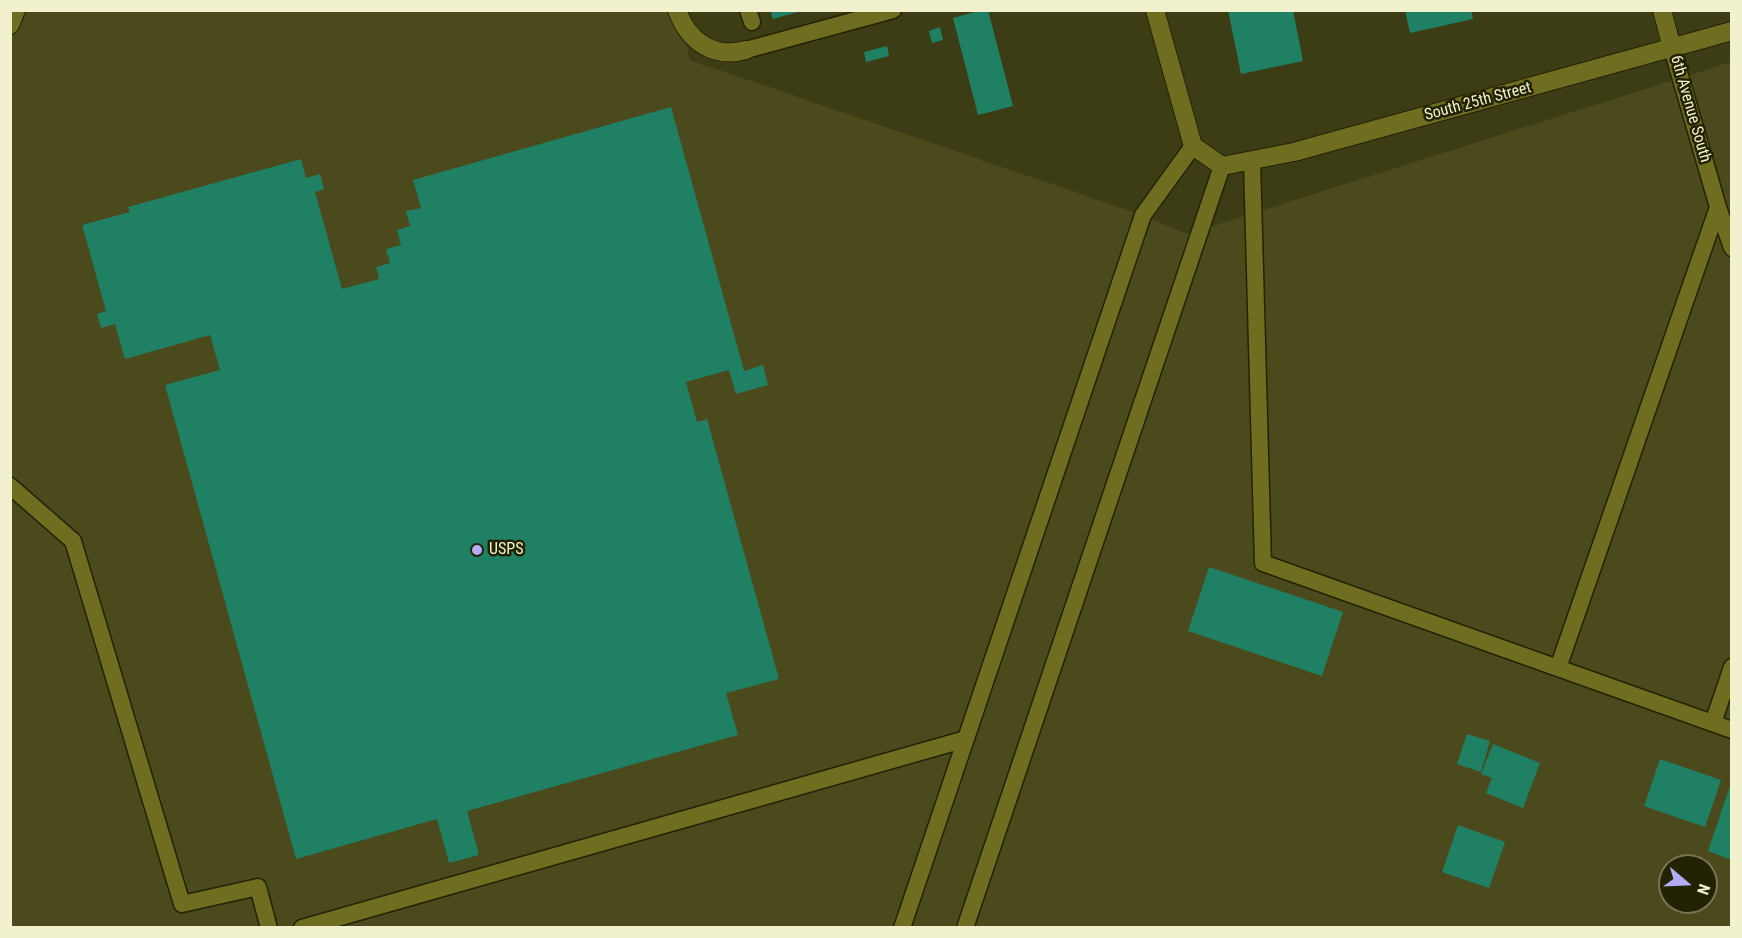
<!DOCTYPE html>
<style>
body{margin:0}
#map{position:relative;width:1742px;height:938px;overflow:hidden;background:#3d3d15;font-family:"Roboto Condensed",sans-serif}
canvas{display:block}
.frame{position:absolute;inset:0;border:12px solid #f1f2cd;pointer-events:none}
.north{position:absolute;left:1658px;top:854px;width:60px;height:60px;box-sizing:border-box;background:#232304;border:2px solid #757654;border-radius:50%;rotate:109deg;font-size:16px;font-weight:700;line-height:24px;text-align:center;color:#f1f2cd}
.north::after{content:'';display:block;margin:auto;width:21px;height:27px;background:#b5acf8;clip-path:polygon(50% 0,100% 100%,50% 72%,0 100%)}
</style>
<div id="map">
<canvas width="1742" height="938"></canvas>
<div class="frame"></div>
<div class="north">N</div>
</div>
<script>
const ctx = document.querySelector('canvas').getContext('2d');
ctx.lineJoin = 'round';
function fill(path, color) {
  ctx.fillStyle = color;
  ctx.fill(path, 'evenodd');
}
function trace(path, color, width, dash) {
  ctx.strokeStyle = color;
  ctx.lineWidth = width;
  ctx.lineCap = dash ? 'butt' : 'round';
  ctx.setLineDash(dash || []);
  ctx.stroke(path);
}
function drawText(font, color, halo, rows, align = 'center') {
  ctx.font = font + ' "Roboto Condensed",sans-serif';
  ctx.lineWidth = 5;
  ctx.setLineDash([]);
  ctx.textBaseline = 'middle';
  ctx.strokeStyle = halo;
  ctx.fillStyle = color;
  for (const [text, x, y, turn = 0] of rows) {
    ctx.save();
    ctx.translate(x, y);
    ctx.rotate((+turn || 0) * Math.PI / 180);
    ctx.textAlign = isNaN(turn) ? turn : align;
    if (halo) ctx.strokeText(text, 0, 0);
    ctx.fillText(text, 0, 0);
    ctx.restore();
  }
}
fill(new Path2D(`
 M 10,11 L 677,11 L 690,60 L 1142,215 L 1187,234 L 1731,62 L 1731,927 L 11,927 ZM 1670,866 L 1706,866 L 1706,902 L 1670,902 Z`), '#4a4a1d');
fill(new Path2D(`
 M 770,10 L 801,10 L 801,11 L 773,19 Z
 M 982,10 L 988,10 L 1013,106 L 978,115 L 953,18 Z
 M 1228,10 L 1293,10 L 1303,61 L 1241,74 Z
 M 1405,10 L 1471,10 L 1473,19 L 1410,33 Z
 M 940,27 L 943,40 L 932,43 L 929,31 Z
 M 887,46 L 889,56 L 866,62 L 864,52 Z
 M 671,107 L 744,371 L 763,365 L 768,385 L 736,394 L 729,370 L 686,382 L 697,422 L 707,419 L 779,679 L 726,693 L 738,735 L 467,811 L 479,855 L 449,863 L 437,819 L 296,859 L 165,385 L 220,370 L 210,335 L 125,359 L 115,324 L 101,328 L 97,314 L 106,311 L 82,225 L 130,212 L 128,207 L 301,159 L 306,178 L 320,174 L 324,189 L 315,192 L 342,289 L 379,279 L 376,267 L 390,263 L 386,249 L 401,245 L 397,230 L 410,226 L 406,211 L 421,208 L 413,180 Z
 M 1209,567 L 1343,612 L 1322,676 L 1188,631 Z
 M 1467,734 L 1490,741 L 1481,772 L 1457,764 Z
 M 1493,744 L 1540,763 L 1523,808 L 1486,793 L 1492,778 L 1481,774 Z
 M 1660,759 L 1721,780 L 1705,827 L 1644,806 Z
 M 1731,783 L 1732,784 L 1732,860 L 1708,851 Z
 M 1458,825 L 1505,842 L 1489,888 L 1442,872 Z`), '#1f8064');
const service = new Path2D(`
 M 748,10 L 752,22
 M 1672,48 L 1718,207 L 1732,248
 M 746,50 L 893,10
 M 1252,161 L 1263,563 L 1732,730
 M 10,486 L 73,541 L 182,904 L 258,887 L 269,928
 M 1558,668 L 1718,207
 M 1713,723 L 1732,667
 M 302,928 L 966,739
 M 902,928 L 1143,215 L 1193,146
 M 965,928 L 1222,166`);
const minor = new Path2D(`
 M 677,10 C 688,41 713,59 746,50
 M 10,25 L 16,10`);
const tertiary = new Path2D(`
 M 1155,10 L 1193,146 L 1222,166 L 1294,152 L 1732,31
 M 1662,10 L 1672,48`);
trace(service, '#242300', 19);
trace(minor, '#242300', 20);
trace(tertiary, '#242300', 20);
trace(service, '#6e6d20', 16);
trace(minor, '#6e6d20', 18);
trace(tertiary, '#6e6d20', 18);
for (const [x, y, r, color] of [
 [477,550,6,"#b5acf8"]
]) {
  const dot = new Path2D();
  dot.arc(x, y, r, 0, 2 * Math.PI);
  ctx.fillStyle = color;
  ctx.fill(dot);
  trace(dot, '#232304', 2);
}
drawText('16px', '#f1f2cd', '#232304', [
 ["South 25th Street",1478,102,-15],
 ["6th Avenue South",1690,109,74]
]);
drawText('16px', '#f1f2cd', '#232304', [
 ["USPS",489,550]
], 'left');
</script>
